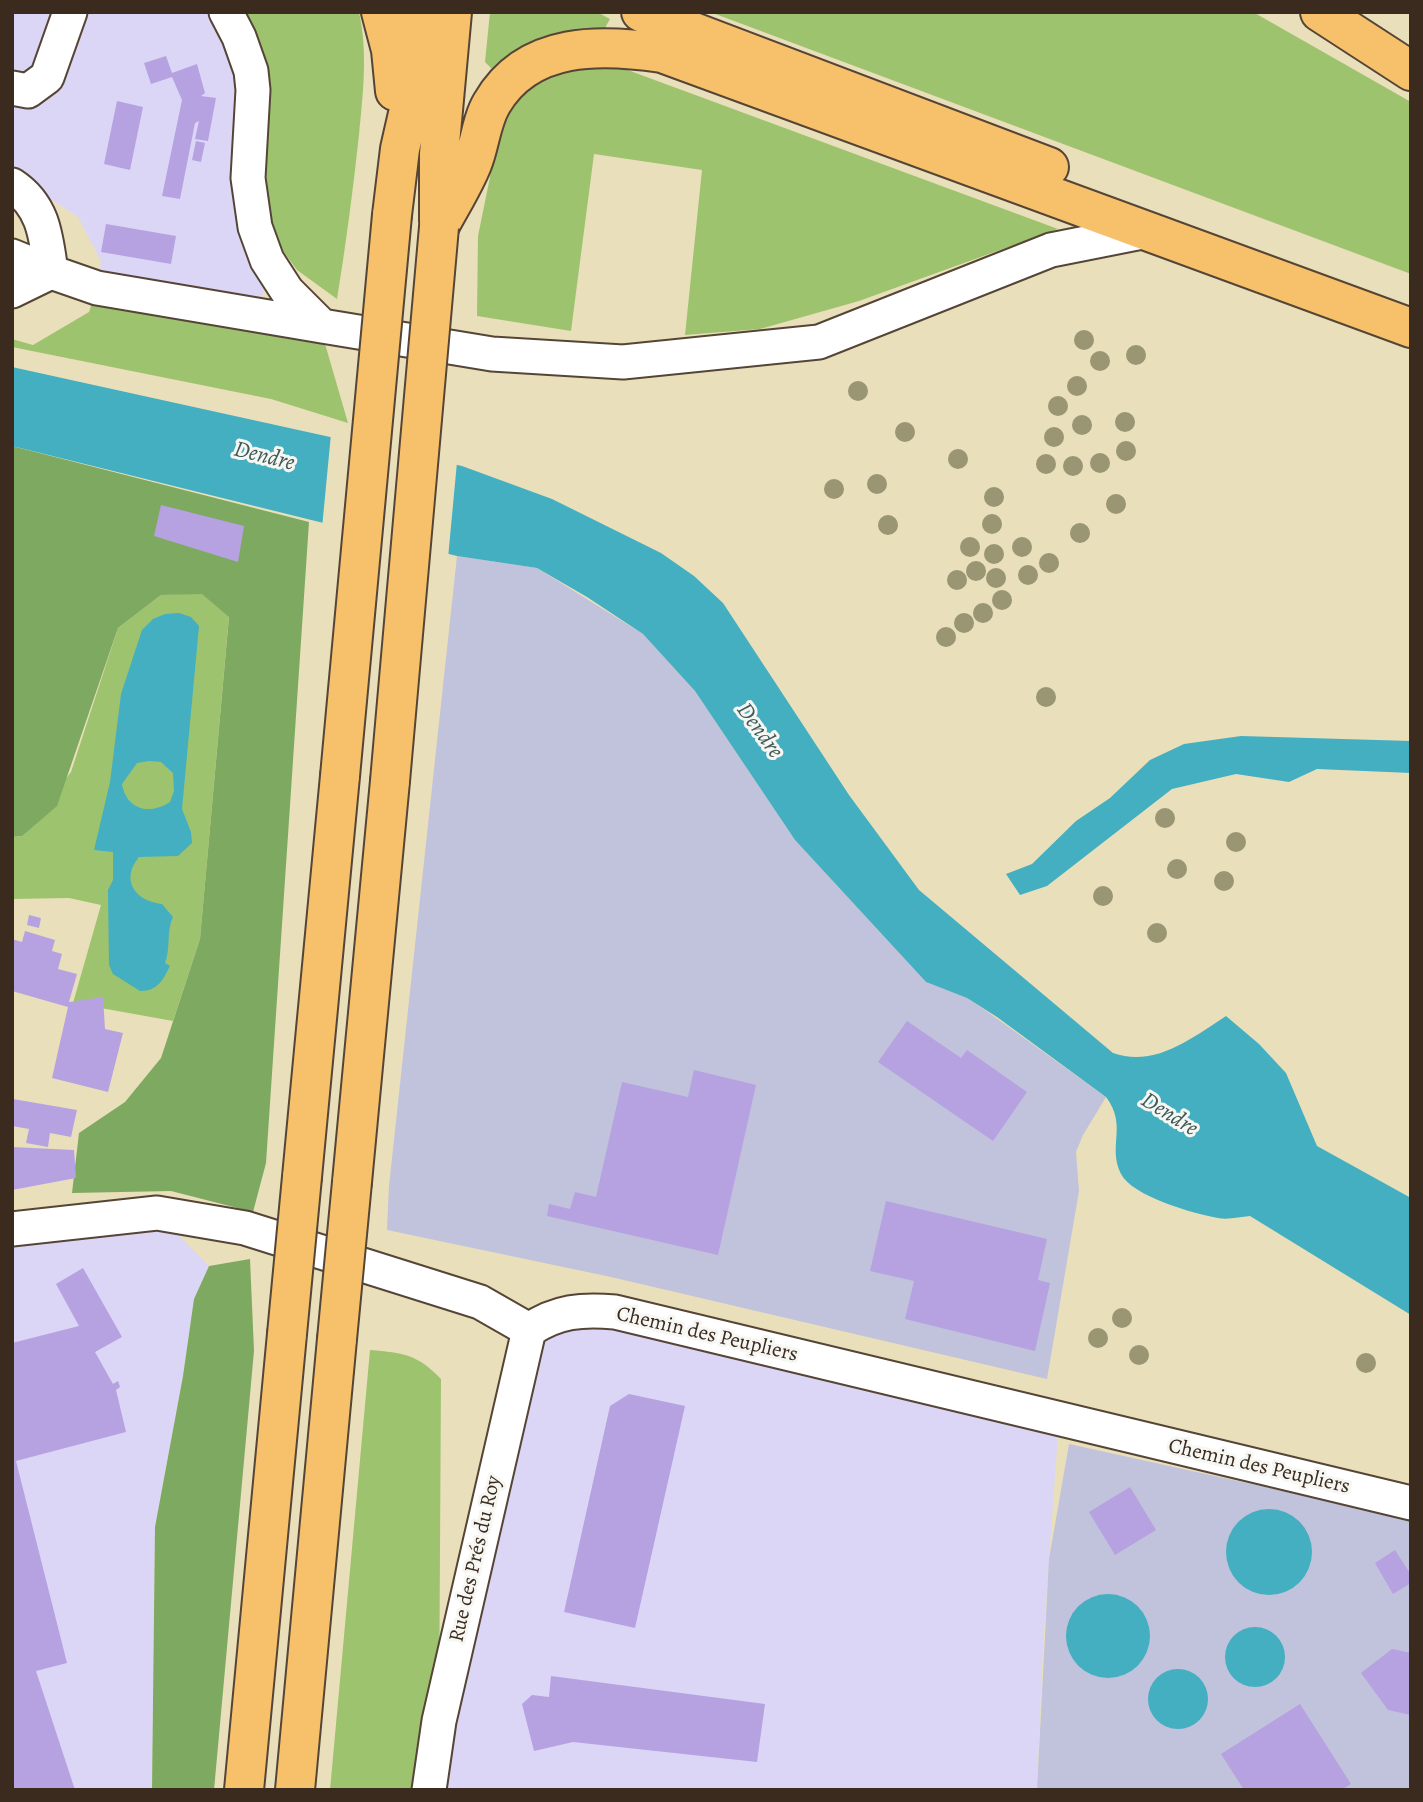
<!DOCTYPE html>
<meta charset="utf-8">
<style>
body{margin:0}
#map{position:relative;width:1423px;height:1802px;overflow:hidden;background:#eadfbb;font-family:Alegreya,serif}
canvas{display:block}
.frame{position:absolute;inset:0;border:14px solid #3b2a1e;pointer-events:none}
</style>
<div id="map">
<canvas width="1423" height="1802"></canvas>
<div class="frame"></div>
</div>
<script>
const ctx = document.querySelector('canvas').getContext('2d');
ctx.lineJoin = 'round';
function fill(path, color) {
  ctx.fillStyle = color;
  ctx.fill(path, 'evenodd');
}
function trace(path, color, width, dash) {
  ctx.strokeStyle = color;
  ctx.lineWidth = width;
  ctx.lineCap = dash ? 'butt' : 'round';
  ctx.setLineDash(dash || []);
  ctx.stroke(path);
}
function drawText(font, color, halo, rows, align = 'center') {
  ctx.font = font + ' Alegreya,serif';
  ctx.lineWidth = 6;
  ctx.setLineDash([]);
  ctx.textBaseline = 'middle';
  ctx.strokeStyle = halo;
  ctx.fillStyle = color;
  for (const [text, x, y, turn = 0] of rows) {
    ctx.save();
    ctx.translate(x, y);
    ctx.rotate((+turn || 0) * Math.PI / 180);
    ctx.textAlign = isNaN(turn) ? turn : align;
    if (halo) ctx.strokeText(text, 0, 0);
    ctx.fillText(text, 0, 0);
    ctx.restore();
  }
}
fill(new Path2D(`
 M 12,12 L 226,12 L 267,271 L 259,314 L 97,288 L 101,261 L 78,217 L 12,174 Z
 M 157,1213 L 209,1266 L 194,1299 L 183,1376 L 155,1527 L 152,1790 L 12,1790 L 12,1229 Z
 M 568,1312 L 1059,1419 L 1043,1646 L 1037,1790 L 429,1790 L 529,1330 Z`), '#dbd6f6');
fill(new Path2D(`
 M 457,556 L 537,568 L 643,634 L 695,691 L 795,840 L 926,982 L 967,998 L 985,1010 L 1106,1097 L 1083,1135 L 1076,1152 L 1079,1191 L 1047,1379 L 611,1277 L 387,1230 L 389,1186 Z
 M 1069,1444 L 1411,1519 L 1411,1790 L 1037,1790 L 1049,1559 Z`), '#c1c2dc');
fill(new Path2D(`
 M 242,12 L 359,12 C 368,53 363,94 359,135 C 353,190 346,244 337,299 L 297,270 L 272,236 Z
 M 490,12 L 597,12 L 610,19 L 605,28 L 574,33 L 505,68 L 492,69 L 485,62 Z
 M 710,12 L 1253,12 L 1411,102 L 1411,274 Z
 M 606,62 L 1058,229 L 859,301 L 760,329 L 685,335 L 702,170 L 594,154 L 571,331 L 477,316 L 478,236 L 501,123 L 515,101 L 533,84 L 556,70 Z
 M 97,288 L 321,330 L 348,423 L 271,399 L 12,347 L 12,339 L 33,345 L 89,312 Z
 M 202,593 L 229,616 L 200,939 L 173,1021 L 73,1003 L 101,905 L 69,898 L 12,899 L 12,837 L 22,836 L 71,772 L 118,628 L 161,595 Z
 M 370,1350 C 404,1353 417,1354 441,1379 L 439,1721 L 429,1790 L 330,1790 Z`), '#9ec36e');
fill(new Path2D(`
 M 12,446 L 309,522 L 266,1163 L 253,1212 L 171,1191 L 72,1193 L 79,1133 L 125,1102 L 161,1058 L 200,939 L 229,617 L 202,594 L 161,595 L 118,628 L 57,806 L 22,836 L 12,837 Z
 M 250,1259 L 254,1351 L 214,1790 L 152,1790 L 155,1527 L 183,1376 L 194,1299 L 209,1266 Z`), '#7ea961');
fill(new Path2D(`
 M 12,367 L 462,466 L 552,499 L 661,553 L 694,576 L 723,603 L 849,795 L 919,890 L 1113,1053 C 1155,1068 1192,1038 1226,1016 L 1259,1044 L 1286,1073 L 1317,1146 L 1411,1198 L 1411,1315 L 1250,1216 C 1240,1217 1228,1220 1218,1218 C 1194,1214 1132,1196 1121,1174 C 1107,1146 1128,1126 1106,1097 L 997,1017 L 967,998 L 926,982 L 795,840 L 695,691 L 643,634 L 587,597 L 537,568 L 457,556 L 12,446 Z
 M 179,613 L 191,617 L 199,626 L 182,809 L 191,832 L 192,843 L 178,856 L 139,857 C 120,880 135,901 162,904 L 173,917 C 166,931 171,948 165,963 L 170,966 C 163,980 158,991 140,991 L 113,974 L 109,965 L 108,890 L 113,880 L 113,852 L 94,850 L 110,782 L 121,694 L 142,630 L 153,619 L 165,614 ZM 149,761 L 161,762 L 173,773 L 174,791 L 170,802 C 149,816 126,809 122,784 L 137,763 Z
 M 1241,736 L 1411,741 L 1411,773 L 1317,769 L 1289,782 L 1236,774 L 1172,789 L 1047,886 L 1020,895 L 1006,874 L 1032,864 L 1076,821 L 1110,798 L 1150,760 L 1184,744 Z
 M1226 1552a43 43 0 1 1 86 0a43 43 0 1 1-86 0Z
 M1066 1636a42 42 0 1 1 84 0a42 42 0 1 1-84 0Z
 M1225 1657a30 30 0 1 1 60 0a30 30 0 1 1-60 0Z
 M1148 1699a30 30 0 1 1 60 0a30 30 0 1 1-60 0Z`), '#43afc1');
fill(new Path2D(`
 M 331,434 L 457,462 L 448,558 L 322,528 Z`), '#eadfbb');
fill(new Path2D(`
 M 166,56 L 172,73 L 197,64 L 205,93 L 201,96 L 216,98 L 208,141 L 195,139 L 199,121 L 195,123 L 180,199 L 162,196 L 182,100 L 172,77 L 151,84 L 144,63 Z
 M 117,101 L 143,107 L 130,170 L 104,164 Z
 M 196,141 L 205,143 L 201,162 L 192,160 Z
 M 106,224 L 176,236 L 171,264 L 101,252 Z
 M 161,505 L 244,526 L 238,562 L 154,536 Z
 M 29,915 L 41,918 L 39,928 L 27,925 Z
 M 25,931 L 55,940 L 52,951 L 62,954 L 58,969 L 77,974 L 69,1002 L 103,997 L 105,1029 L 123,1033 L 108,1092 L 52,1078 L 68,1007 L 12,991 L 12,939 L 22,942 Z
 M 907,1021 L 961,1058 L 967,1050 L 1027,1092 L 993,1141 L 878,1062 Z
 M 694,1070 L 756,1085 L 718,1255 L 547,1216 L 549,1204 L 570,1209 L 575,1192 L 596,1197 L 622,1082 L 688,1097 Z
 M 13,1099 L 77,1110 L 71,1137 L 50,1133 L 48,1147 L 26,1143 L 29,1129 L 12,1126 Z
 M 12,1147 L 74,1150 L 76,1178 L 12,1190 Z
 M 886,1201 L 1047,1239 L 1038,1280 L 1050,1283 L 1035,1351 L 905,1319 L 914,1281 L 870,1271 Z
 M 83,1268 L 122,1337 L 95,1352 L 113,1384 L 118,1381 L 120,1387 L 116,1390 L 126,1432 L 16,1461 L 67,1663 L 36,1671 L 75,1790 L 12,1790 L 12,1343 L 79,1326 L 56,1284 Z
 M 629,1394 L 685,1406 L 635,1628 L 564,1612 L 610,1406 Z
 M 1130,1487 L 1156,1530 L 1115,1555 L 1089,1512 Z
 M 1395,1550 L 1411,1575 L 1411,1583 L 1393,1594 L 1375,1563 Z
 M 1392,1649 L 1411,1653 L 1411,1715 L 1388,1710 L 1361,1673 Z
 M 551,1676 L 765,1704 L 757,1762 L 573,1742 L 534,1751 L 522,1704 L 532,1695 L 549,1697 Z
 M 1300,1704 L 1351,1784 L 1341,1790 L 1244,1790 L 1221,1754 Z`), '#b6a2e1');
const minor = new Path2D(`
 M 226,12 L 239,37 L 251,71 L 253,90 L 248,178 L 255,227 L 267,260 L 287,291 L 322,326 L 492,354 L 623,362 L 819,342 L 1051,250 L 1147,231
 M 12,88 L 28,91 L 47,77 L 70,12
 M 12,185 C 44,206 46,237 51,272
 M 12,256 L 51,272
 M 12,291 L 51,272 L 97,288 L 322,326
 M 12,1229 L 157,1213 L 245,1228 L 480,1302 L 529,1330
 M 529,1330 C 557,1311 582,1309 615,1312 L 1411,1503
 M 429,1790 L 439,1721 L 529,1330`);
const highway = new Path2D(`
 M 381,12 L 391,50 L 395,91
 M 641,12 L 1049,167
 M 1320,12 L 1411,71
 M 392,215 L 400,149 L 410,105 L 418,12
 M 439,221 L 439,154 L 452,12
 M 439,227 C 450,206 463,186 472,164 C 480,145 481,121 492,103 C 528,41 602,44 662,53 L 1411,328
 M 302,1177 L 340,776
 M 352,1182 L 390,781
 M 244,1790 L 287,1334
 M 295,1790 L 337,1339`);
trace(minor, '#554536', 37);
trace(highway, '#554536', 42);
trace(minor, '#fff', 33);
trace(highway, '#f7c06b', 38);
const highwayBridge = new Path2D(`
 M 340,776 L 392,215
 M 390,781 L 439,227
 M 287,1334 L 302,1177
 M 337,1339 L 352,1182`);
trace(highwayBridge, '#554536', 42, []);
trace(highwayBridge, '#f7c06b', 38);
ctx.fillStyle = '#9a9572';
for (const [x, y] of [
 [1084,340],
 [1136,355],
 [1100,361],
 [1077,386],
 [858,391],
 [1058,406],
 [1125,422],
 [1082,425],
 [905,432],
 [1054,437],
 [1126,451],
 [958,459],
 [1100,463],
 [1046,464],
 [1073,466],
 [877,484],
 [834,489],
 [994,497],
 [1116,504],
 [992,524],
 [888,525],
 [1080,533],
 [970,547],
 [1022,547],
 [994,554],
 [1049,563],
 [976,571],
 [1028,575],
 [996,578],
 [957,580],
 [1002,600],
 [983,613],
 [964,623],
 [946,637],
 [1046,697],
 [1165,818],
 [1236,842],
 [1177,869],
 [1224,881],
 [1103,896],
 [1157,933],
 [1122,1318],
 [1098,1338],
 [1139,1355],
 [1366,1363]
]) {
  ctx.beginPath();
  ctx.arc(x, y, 10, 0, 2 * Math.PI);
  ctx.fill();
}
drawText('21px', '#3b2a1e', '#f6f6f2', [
 ["Chemin des Peupliers",707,1335,13],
 ["Chemin des Peupliers",1259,1467,13],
 ["Rue des Prés du Roy",476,1559,-77]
]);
drawText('italic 23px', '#3e5957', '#f6f6f2', [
 ["Dendre",264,457,14],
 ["Dendre",759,731,54],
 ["Dendre",1169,1115,32]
]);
</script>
